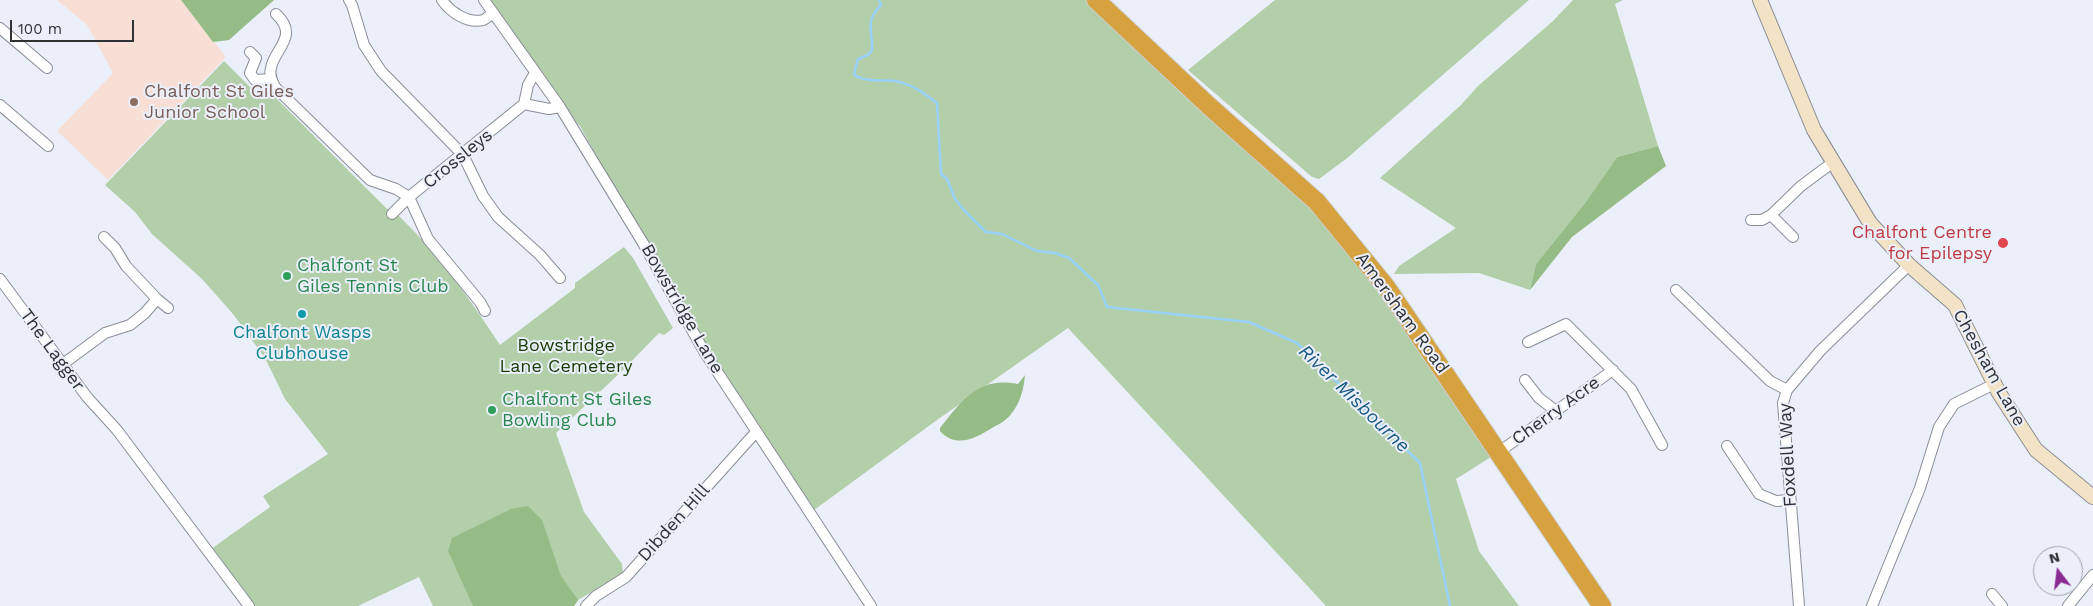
<!DOCTYPE html>
<style>
body{margin:0}
#map{position:relative;width:2093px;height:606px;overflow:hidden;background:#ebeffa;font-family:"Work Sans",sans-serif}
canvas{display:block}
.north{position:absolute;left:2033px;top:546px;width:50px;height:50px;box-sizing:border-box;background:#ebeffa;border:1px solid #a0a3ab;border-radius:50%;rotate:345deg;font-size:14px;font-weight:700;line-height:20px;text-align:center;color:#2f3135}
.north::after{content:'';display:block;margin:auto;width:18px;height:22px;background:#8b2b94;clip-path:polygon(50% 0,100% 100%,50% 72%,0 100%)}
.scale{position:absolute;left:10px;top:20px;width:124px;height:22px;box-sizing:border-box;border:2px solid #2f3135;border-top:0;padding-left:6px;font-size:15px;line-height:18px;white-space:nowrap;color:#2f3135;-webkit-text-stroke:4px #ebeffa;paint-order:stroke}
</style>
<div id="map">
<canvas width="2093" height="606"></canvas>
<div class="north">N</div>
<div class="scale">100 m</div>
</div>
<script>
const ctx = document.querySelector('canvas').getContext('2d');
ctx.lineJoin = 'round';
function fill(path, color) {
  ctx.fillStyle = color;
  ctx.fill(path, 'evenodd');
}
function trace(path, color, width, dash) {
  ctx.strokeStyle = color;
  ctx.lineWidth = width;
  ctx.lineCap = dash ? 'butt' : 'round';
  ctx.setLineDash(dash || []);
  ctx.stroke(path);
}
function drawText(font, color, halo, rows, align = 'center') {
  ctx.font = font + ' "Work Sans",sans-serif';
  ctx.lineWidth = 4;
  ctx.setLineDash([]);
  ctx.textBaseline = 'middle';
  ctx.strokeStyle = halo;
  ctx.fillStyle = color;
  for (const [text, x, y, turn = 0] of rows) {
    ctx.save();
    ctx.translate(x, y);
    ctx.rotate((+turn || 0) * Math.PI / 180);
    ctx.textAlign = isNaN(turn) ? turn : align;
    if (halo) ctx.strokeText(text, 0, 0);
    ctx.fillText(text, 0, 0);
    ctx.restore();
  }
}
fill(new Path2D(`
 M 57,0 L 181,0 L 226,57 L 108,180 L 57,131 L 113,73 L 87,25 Z`), '#f8dfd6');
fill(new Path2D(`
 M 487,0 L 1096,0 L 1317,202 L 1499,452 L 1456,479 L 1479,551 L 1519,606 L 1326,606 L 1068,328 L 937,420 L 810,513 L 705,353 L 580,126 L 560,107 Z
 M 1275,0 L 1529,0 L 1346,159 L 1319,179 L 1312,177 L 1188,70 Z
 M 1573,0 L 1623,0 L 1615,4 L 1658,146 L 1617,157 L 1585,203 L 1536,264 L 1530,290 L 1479,273 L 1394,274 L 1399,266 L 1456,228 L 1380,178 L 1461,105 L 1478,86 L 1553,21 Z
 M 224,61 L 259,96 L 264,98 L 271,93 L 386,208 C 391,212 398,214 402,219 C 440,256 471,301 500,345 L 575,288 L 575,283 L 624,247 L 633,258 L 673,328 L 664,335 L 659,333 L 622,371 L 556,433 L 584,512 L 622,564 L 623,574 L 578,600 L 574,606 L 433,606 L 419,577 L 358,606 L 253,606 L 211,549 L 270,507 L 263,496 L 328,454 L 285,399 L 265,358 L 233,314 L 202,279 L 152,234 L 135,212 L 105,185 Z`), '#b3cfa9');
fill(new Path2D(`
 M 181,0 L 274,0 L 229,40 L 213,42 Z
 M 1658,146 L 1666,166 L 1572,237 L 1530,290 L 1536,264 L 1585,203 L 1617,157 Z
 M 1025,375 C 1024,388 1020,404 1011,414 C 1006,421 999,424 992,428 C 976,438 956,449 940,431 L 940,428 C 962,400 979,376 1018,384 Z
 M 528,506 L 542,520 L 561,576 L 578,600 L 574,606 L 473,606 L 448,551 L 452,538 L 511,509 Z`), '#95bc87');
trace(new Path2D(`
 M 879,0 L 881,5 C 864,22 873,30 872,50 L 868,55 L 858,59 L 854,74 C 860,82 885,80 895,81 C 912,84 924,93 937,103 L 941,174 L 947,179 L 955,199 L 965,211 L 986,232 L 1002,234 L 1037,251 L 1055,253 L 1069,258 L 1098,285 L 1107,307 L 1249,322 L 1297,343 L 1420,463 L 1450,606`), '#97d1fc', 2.5);
const street = new Path2D(`
 M 349,0 L 352,5 L 364,45 L 381,71 L 463,155 L 483,196 L 498,217 L 540,255 L 560,278
 M 442,0 C 450,12 468,24 483,20 C 486,19 490,15 493,13
 M 484,0 L 560,107 L 643,243 L 705,353 L 871,606
 M 276,14 C 300,36 274,49 271,68 C 269,75 272,81 275,87 L 370,180 L 396,189 L 409,197 L 428,239 L 480,302 L 485,311
 M 0,28 L 47,68
 M 250,52 L 256,58 L 250,73 L 255,80 L 271,79
 M 524,104 L 549,109 L 560,107
 M 0,105 L 48,146
 M 392,214 L 409,197 L 524,104 L 528,85 L 535,73
 M 1771,215 L 1793,237
 M 1751,220 L 1762,220 L 1771,215 L 1801,186 L 1832,163
 M 0,279 L 87,397 L 117,430 L 249,606
 M 1676,290 L 1770,381 L 1787,390
 M 157,299 L 168,308
 M 1528,342 L 1566,324 L 1631,389 L 1662,445
 M 63,364 L 105,333 L 130,325 L 145,313 L 157,299 L 126,266 L 115,248 L 104,237
 M 1525,380 L 1539,398 L 1556,411
 M 1727,446 L 1759,494 L 1776,501 L 1790,500
 M 1499,452 L 1613,370
 M 1992,594 L 2002,606
 M 586,606 L 596,596 L 626,577 L 756,432
 M 1799,606 L 1783,403 L 1787,390 L 1820,351 L 1909,265
 M 1872,606 L 1920,488 L 1939,427 L 1954,404 L 1994,384
 M 2068,606 L 2093,575`);
const secondary = new Path2D(`
 M 1760,0 L 1814,130 L 1870,223 L 1909,265 L 1955,305 L 1999,393 L 2036,450 L 2093,497`);
const highway = new Path2D(`
 M 1096,0 L 1209,106 L 1317,202 L 1387,288 L 1602,606`);
trace(street, '#8a8d98', 12);
trace(secondary, '#8a8d98', 16);
trace(highway, '#cdcecf', 20);
trace(street, '#fff', 10);
trace(secondary, '#f3e3c6', 14);
trace(highway, '#d6a240', 18);
for (const [x, y, r, color] of [
 [134,102,5,"#8d6e63"],
 [2003,243,6,"#e0444e"],
 [287,276,5,"#2e9e5b"],
 [302,314,5,"#0f9aa8"],
 [492,410,5,"#2e9e5b"]
]) {
  const dot = new Path2D();
  dot.arc(x, y, r, 0, 2 * Math.PI);
  ctx.fillStyle = color;
  ctx.fill(dot);
  trace(dot, '#ebeffa', 2);
}
drawText('18px', '#785e54', '#ebeffa', [
 ["Chalfont St Giles",144,92],
 ["Junior School",144,113]
], 'left');
drawText('18px', '#2f3135', '#ebeffa', [
 ["Crossleys",458,159,-39],
 ["Bowstridge Lane",682,309,60],
 ["Amersham Road",1402,313,54],
 ["The Lagger",52,350,54],
 ["Chesham Lane",1989,368,61],
 ["Cherry Acre",1556,411,-36],
 ["Foxdell Way",1788,455,-93],
 ["Dibden Hill",674,523,-48]
]);
drawText('18px', '#be3a42', '#ebeffa', [
 ["Chalfont Centre",1992,233],
 ["for Epilepsy",1992,254]
], 'right');
drawText('18px', '#27864d', '#ebeffa', [
 ["Chalfont St",297,266],
 ["Giles Tennis Club",297,287],
 ["Chalfont St Giles",502,400],
 ["Bowling Club",502,421]
], 'left');
drawText('18px', '#0d838f', '#ebeffa', [
 ["Chalfont Wasps",302,333],
 ["Clubhouse",302,354]
]);
drawText('18px', '#163b03', '#ebeffa', [
 ["Bowstridge",566,346],
 ["Lane Cemetery",566,367]
]);
drawText('italic 19px', '#195982', '#ebeffa', [
 ["River Misbourne",1354,399,44]
]);
</script>
